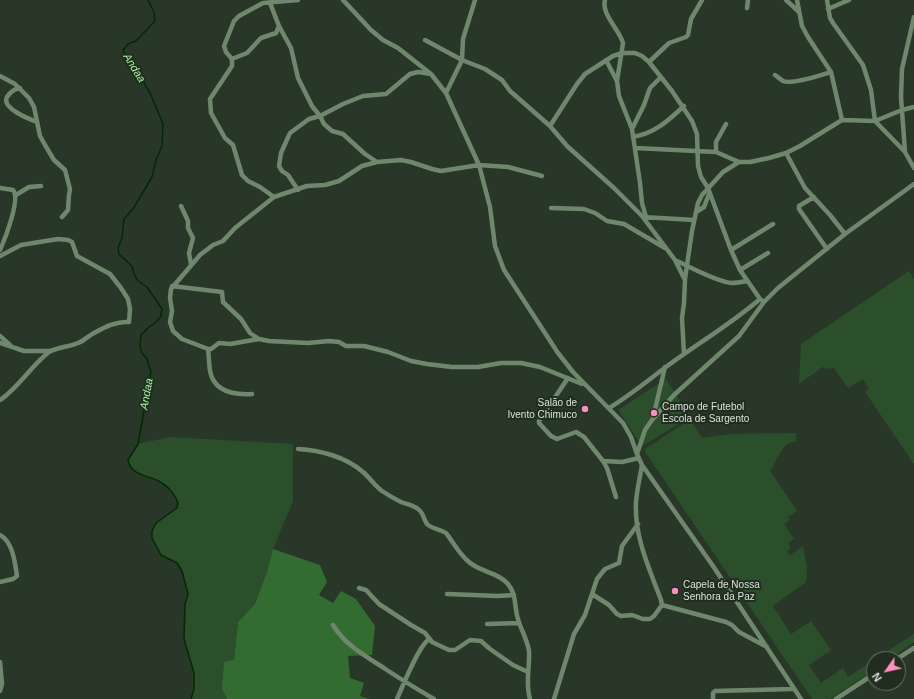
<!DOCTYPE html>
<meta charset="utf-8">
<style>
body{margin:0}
#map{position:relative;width:914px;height:699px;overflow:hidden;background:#293728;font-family:Arial,sans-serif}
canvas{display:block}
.north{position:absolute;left:866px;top:651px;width:40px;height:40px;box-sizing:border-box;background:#202d1f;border:1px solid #6a7669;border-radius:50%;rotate:236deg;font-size:11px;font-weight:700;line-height:16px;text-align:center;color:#dae3d9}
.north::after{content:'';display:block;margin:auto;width:14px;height:18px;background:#fd8ebf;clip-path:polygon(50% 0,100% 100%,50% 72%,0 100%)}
</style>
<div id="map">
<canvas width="914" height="699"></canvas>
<div class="north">N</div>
</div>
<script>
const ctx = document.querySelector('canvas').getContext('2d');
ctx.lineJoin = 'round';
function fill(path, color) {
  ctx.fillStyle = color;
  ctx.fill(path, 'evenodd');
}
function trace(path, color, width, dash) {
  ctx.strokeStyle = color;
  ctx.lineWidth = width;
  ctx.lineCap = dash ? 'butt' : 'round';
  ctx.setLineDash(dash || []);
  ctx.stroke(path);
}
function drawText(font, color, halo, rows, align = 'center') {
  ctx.font = font + ' Arial,sans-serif';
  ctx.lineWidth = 4;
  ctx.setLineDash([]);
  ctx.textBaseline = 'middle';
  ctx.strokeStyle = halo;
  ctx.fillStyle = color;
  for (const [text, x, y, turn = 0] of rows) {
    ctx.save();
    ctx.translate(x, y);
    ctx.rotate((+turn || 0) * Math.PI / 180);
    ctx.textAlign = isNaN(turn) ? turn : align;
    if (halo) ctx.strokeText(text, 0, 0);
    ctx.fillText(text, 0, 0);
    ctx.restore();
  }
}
fill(new Path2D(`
 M 909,271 L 914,279 L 914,464 L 865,392 L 869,389 L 863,379 L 848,388 L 833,367 L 830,369 L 823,367 L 799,384 L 801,344 Z
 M 666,379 L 690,417 L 642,446 L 618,410 Z
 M 690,419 L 702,438 L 732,434 L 796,433 L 796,441 L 787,444 L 783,448 L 770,471 L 797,511 L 788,517 L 790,520 L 784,524 L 794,539 L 788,543 L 791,548 L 787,551 L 790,555 L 803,546 L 807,567 L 806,582 L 773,606 L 791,634 L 811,621 L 831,650 L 809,665 L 821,683 L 843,668 L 848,677 L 874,660 L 874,670 L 830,699 L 812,699 L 644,450 Z
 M 170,437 L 293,444 L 293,501 L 273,549 L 267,572 L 255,604 L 238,622 L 234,660 L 222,689 L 227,699 L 191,699 L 194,689 L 194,673 L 184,641 L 185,604 L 188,594 L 182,571 L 177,563 L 161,555 L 152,538 L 152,531 L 156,523 L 177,508 L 178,503 C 176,496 169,487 162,483 C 151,476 131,477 128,460 L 138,444 Z
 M 914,634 L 914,642 L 890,659 L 875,659 Z`), '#2c4f2b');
fill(new Path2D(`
 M 273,549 L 320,565 L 327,582 L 319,595 L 333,603 L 341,591 L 356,599 L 375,626 L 372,655 L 348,656 L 350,678 L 364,683 L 360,696 L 369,699 L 227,699 L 222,689 L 224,662 L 234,660 L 238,622 L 255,604 L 267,572 Z`), '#326c30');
trace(new Path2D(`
 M 148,0 L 154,12 L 155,21 L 136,41 L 128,44 L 123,50 L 127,60 L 140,76 L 150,93 L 163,124 L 162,146 L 156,160 L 152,177 L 133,209 L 124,219 L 122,238 L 118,248 L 119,254 L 132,266 L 134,274 L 138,281 L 147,287 L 162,309 L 161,316 L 156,322 L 149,327 L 141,335 L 140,346 L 142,353 L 147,359 L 151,372 L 138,444 L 128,460 C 131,477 151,475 162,483 C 169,487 176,496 178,503 L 177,508 L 156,523 L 152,531 L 152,538 L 161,555 L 177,563 L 182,571 L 188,594 L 185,604 L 184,639 L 194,673 L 194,689 L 191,699`), '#002b00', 1.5);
trace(new Path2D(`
 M 343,0 L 371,30 L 383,40 L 398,48 L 431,74 L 446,93
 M 475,0 L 463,39 L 462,60 L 446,93 L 479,165 L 490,207 L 495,246 L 504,270 L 558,353 L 573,372 L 623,423 L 631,437 L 637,454 L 642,465 L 713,566 L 801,699
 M 605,0 C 601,14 619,29 623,43 L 617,81 L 619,96 L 632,129 L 640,183 L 642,203 L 646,217
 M 786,0 L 798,11
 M 797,0 L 802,26 L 808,37 L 831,72 L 842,120
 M 827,0 L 830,18 L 833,23 L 863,65 L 871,90 L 875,121 L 902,110 L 914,107
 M 270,3 L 279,26 L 291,48 L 298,78 L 312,106 L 320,116 L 324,124 L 332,131 L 343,134 L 365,154 L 377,162
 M 747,8 L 748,0
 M 828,9 L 849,0
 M 914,17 L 902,69 L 901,97 L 905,152 L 914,168
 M 425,40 L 462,60 L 485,69 L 502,80 L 510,91 L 550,126 L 567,146 L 614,188 L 642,216 L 675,260 L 685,280 L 684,303 L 682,318 L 684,354
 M 232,59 L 247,53 L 261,38 L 276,33 L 279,26
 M 606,60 L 617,81
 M 649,62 L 669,43 L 686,37 L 688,35 L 691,19 L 702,0
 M 775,75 C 778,77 781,80 783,81 C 792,85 821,75 831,72
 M 0,76 L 15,84 L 29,98 L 34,107 L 40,136 L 45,145 L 54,160 L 65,170 L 70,189 L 69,195 L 68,210 L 62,217
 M 20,88 C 15,89 10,92 7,97 C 1,108 29,119 37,122
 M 550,126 L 577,84 L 585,74 L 613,56 L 622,53 L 635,53 L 642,56 L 649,62 L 672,91 L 692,121 L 697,134 L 698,166 L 701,177 L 708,188 L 731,250 L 740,270 L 760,299 L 764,302
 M 632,129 L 644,105 L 650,88 L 661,77
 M 633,137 C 655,133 668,121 684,106
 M 635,148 L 716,152 L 739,162
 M 716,152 L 716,142 L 726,124
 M 786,153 L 805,188 L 830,215 L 845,234
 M 0,188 L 13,190 C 21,198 5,239 0,250
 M 298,190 L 288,175 L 282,171 L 279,166 L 281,153 L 290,133 L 309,119 L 320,116 L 343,104 L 363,96 L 386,94 L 410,74 L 418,72 L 431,74
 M 16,195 L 29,187 L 41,186
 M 274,197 L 260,187 L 248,181 L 242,175 L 233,145 L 225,138 L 211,113 L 210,99 L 232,66 L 232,59 L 226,52 L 224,46 L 234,21 L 239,16 L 263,3 L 298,0
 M 814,197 L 799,206 L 799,209 L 827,249
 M 181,206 L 188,221 L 188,228 L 193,238 L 189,253 L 191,264
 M 551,208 L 584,209 L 595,213 L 607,221 L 624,224 L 665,248
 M 696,212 L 704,207 L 709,194
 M 643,217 L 694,220
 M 731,250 L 773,224
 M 0,256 L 21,245 L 58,239 L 68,240 L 72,242 L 77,256 L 110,274 L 121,288 L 128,299 L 130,309 L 129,322 C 117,321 104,327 94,333 C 88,336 84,341 78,343 C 69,347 57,347 49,352 C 31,366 17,389 0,400
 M 675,260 C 690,267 715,281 731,283 C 737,283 742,282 747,281
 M 740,270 L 768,253
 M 685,279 L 692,231 L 698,203 L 702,195 L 723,172 L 739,162 L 750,162 L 769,158 L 786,153 L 800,146 L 842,120 L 875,121 L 905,152
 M 172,286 L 222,292 L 223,302 L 241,319 L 250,333 L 259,339 L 269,341 L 308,343 L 329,341 L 339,342 L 346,346 L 364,346 L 388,352 L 411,361 L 427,364 L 452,367 L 478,367 L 501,363 L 521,363 L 540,367 L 582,384
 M 0,336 L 10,345
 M 0,343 L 24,351 L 50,351
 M 208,349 L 182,339 L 173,331 L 170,322 L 172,311 L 170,298 L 171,289 L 200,255 L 213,245 L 223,241 L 235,228 L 274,197 L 307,186 L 325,185 L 339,181 L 362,166 L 377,162 L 401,160 L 411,162 L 432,169 L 441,171 L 479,165 L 508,167 L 542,176
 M 208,349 C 209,357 209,364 210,371 C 214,392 235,395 252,394
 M 208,349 L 211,349 L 219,343 L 230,344 L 259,339
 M 568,378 L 539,421 L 539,423 L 551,436 L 557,439 L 576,432 L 584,437 L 603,461 L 607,468 L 616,497
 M 609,408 C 629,396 647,381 666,367 C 697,344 731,324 760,299
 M 653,418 L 665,367
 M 298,449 C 320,450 346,457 363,472 C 370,478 375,486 382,491 C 388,495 395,499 401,502 C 406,504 413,505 418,509 C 424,513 423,519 427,524 C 432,529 440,529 446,533 C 453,542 460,555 469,562 C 480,572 498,572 508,584 C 517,595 514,607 518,619 C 521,630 527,639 529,651 C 530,667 525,683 530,699
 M 637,454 L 645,430 L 652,420 L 674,395 L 739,336 L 764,302 L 778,288 L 845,234 L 914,184
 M 603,461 L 622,462 L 639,458
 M 0,535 C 13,542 15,563 17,576 L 13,579 L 0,582
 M 359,588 L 366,590 L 379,604 L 411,625 L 425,633 L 432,642 L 449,650 L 455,650 L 470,640 L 481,641 L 490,649 L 513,665 L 528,672
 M 447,594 L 498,596 L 514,595
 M 592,594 L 609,605 L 617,614 L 621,616 L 632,615 L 643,619 L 650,619 L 654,616 L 662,605 L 661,600 C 649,568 634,536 636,502 C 637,489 640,477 642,465
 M 662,605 L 726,622 L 732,625 L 739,632 L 767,647
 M 487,624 L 519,623
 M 333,625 C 345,645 365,656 384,668 C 400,679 417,689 434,699
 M 897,659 L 914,648
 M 0,662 L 2,684 L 0,691
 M 397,699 C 402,688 420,642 430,639
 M 554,699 L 574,634 L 585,615 L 597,579 L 605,569 L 619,563 L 622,546 L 638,524
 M 713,699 L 713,693 L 715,691 L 793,689
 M 836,699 L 874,674`), '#6f886d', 4.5);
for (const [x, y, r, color] of [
 [585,409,4,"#fd8ebf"],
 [654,413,4,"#fd8ebf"],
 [675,591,4,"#fd8ebf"]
]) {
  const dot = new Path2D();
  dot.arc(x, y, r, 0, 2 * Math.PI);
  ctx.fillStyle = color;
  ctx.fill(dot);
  trace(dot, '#202d1f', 1.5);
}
drawText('10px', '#dae3d9', '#202d1f', [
 ["Salão de",577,403,"right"],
 ["Ivento Chimuco",577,415,"right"],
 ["Campo de Futebol",662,407],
 ["Escola de Sargento",662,419],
 ["Capela de Nossa",683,585],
 ["Senhora da Paz",683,597]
], 'left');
drawText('italic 11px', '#a1f29d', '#202d1f', [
 ["Andaa",134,68,58],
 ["Andaa",147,394,-80]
]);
</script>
